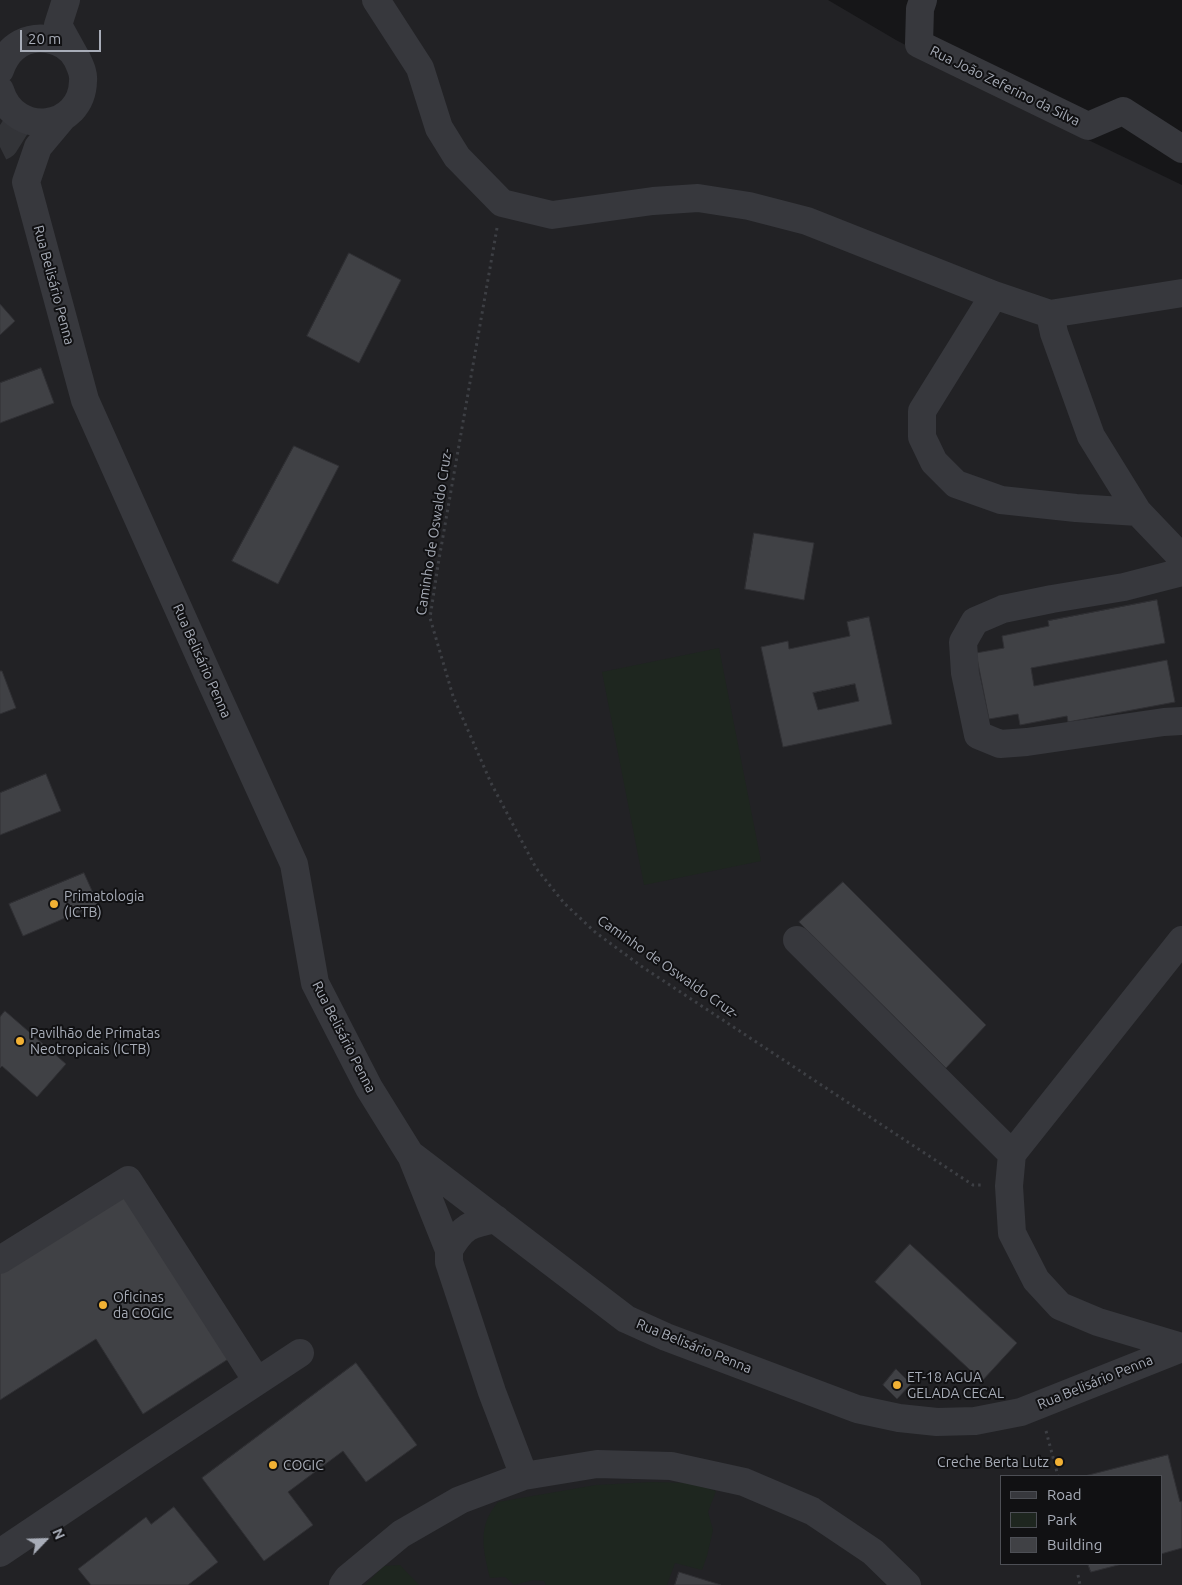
<!DOCTYPE html>
<meta charset="utf-8">
<style>
body{margin:0}
#map{position:relative;width:1182px;height:1585px;overflow:hidden;background:#161618;font-family:Ubuntu,sans-serif}
canvas{display:block}
.legend{position:absolute;left:1000px;top:1475px;width:162px;height:90px;box-sizing:border-box;background:#111113;border:1px solid #4d4f55;margin:0;padding:6px 9px;list-style:none;font-size:15px;color:#a8adb8}
.legend li{display:flex;align-items:center;gap:10px;height:25px}
.legend b{width:25px;border:1px solid #4d4f55}
.north{position:absolute;left:20px;top:1515px;width:50px;height:50px;-webkit-text-stroke:4px #111113;paint-order:stroke;rotate:66deg;font-size:14px;font-weight:700;line-height:20px;text-align:center;color:#a8adb8}
.north::after{content:'';display:block;margin:auto;width:18px;height:22px;background:#a8adb8;clip-path:polygon(50% 0,100% 100%,50% 72%,0 100%)}
.scale{position:absolute;left:20px;top:30px;width:81px;height:22px;box-sizing:border-box;border:2px solid #a8adb8;border-top:0;padding-left:6px;font-size:15px;line-height:18px;white-space:nowrap;color:#a8adb8;-webkit-text-stroke:4px #111113;paint-order:stroke}
</style>
<div id="map">
<canvas width="1182" height="1585"></canvas>
<ul class="legend">
<li><b style="height:6px;background:#37383d"></b>Road</li>
<li><b style="height:14px;background:#1e261f"></b>Park</li>
<li><b style="height:14px;background:#404145"></b>Building</li>
</ul>
<div class="north">N</div>
<div class="scale">20 m</div>
</div>
<script>
const ctx = document.querySelector('canvas').getContext('2d');
ctx.lineJoin = 'round';
function fill(path, color) {
  ctx.fillStyle = color;
  ctx.fill(path, 'evenodd');
}
function trace(path, color, width, dash) {
  ctx.strokeStyle = color;
  ctx.lineWidth = width;
  ctx.lineCap = dash ? 'butt' : 'round';
  ctx.setLineDash(dash || []);
  ctx.stroke(path);
}
function drawText(font, color, halo, rows, align = 'center') {
  ctx.font = font + ' Ubuntu,sans-serif';
  ctx.lineWidth = 4;
  ctx.setLineDash([]);
  ctx.textBaseline = 'middle';
  ctx.strokeStyle = halo;
  ctx.fillStyle = color;
  for (const [text, x, y, turn = 0] of rows) {
    ctx.save();
    ctx.translate(x, y);
    ctx.rotate((+turn || 0) * Math.PI / 180);
    ctx.textAlign = isNaN(turn) ? turn : align;
    if (halo) ctx.strokeText(text, 0, 0);
    ctx.fillText(text, 0, 0);
    ctx.restore();
  }
}
fill(new Path2D(`
 M 0,0 L 828,0 L 896,40 L 1080,136 L 1182,185 L 1182,1585 L 0,1585 ZM 1001,1476 L 1161,1476 L 1161,1564 L 1001,1564 Z`), '#222225');
fill(new Path2D(`
 M 719,648 L 761,861 L 644,885 L 602,672 Z
 M 652,1482 L 689,1483 L 716,1491 L 708,1512 L 713,1530 L 707,1556 L 702,1570 L 675,1563 L 667,1585 L 546,1585 L 544,1581 L 533,1580 L 514,1585 L 505,1577 L 490,1578 C 483,1549 477,1527 498,1502 L 596,1485 Z
 M 400,1565 L 419,1585 L 365,1585 L 384,1566 Z`), '#1e261f');
const building = new Path2D(`
 M 349,253 L 401,280 L 359,363 L 307,336 Z
 M 0,304 L 15,321 L 0,335 Z
 M 41,368 L 54,403 L 0,423 L 0,383 Z
 M 294,446 L 339,466 L 278,584 L 232,561 Z
 M 754,533 L 814,543 L 804,600 L 745,589 Z
 M 1157,600 L 1165,643 L 1031,668 L 1034,686 L 1167,660 L 1175,702 L 1068,722 L 1067,716 L 1020,725 L 1018,714 L 989,719 L 976,653 L 1004,648 L 1002,636 L 1049,626 L 1048,621 Z
 M 869,617 L 892,724 L 783,747 L 761,647 L 788,641 L 789,649 L 850,636 L 847,622 ZM 855,684 L 859,701 L 818,710 L 813,693 Z
 M 0,671 L 2,671 L 16,708 L 0,714 Z
 M 46,774 L 61,811 L 0,835 L 0,793 Z
 M 84,873 L 98,904 L 23,936 L 9,904 Z
 M 843,882 L 986,1025 L 946,1068 L 799,922 Z
 M 5,1011 L 66,1064 L 37,1097 L 2,1066 L 0,1068 L 0,1017 Z
 M 130,1188 L 236,1354 L 143,1414 L 96,1339 L 0,1400 L 0,1272 Z
 M 910,1244 L 1017,1343 L 982,1381 L 875,1282 Z
 M 356,1363 L 417,1445 L 366,1482 L 343,1451 L 288,1492 L 313,1525 L 264,1561 L 202,1478 Z
 M 896,1369 L 911,1384 L 897,1399 L 883,1385 Z
 M 1168,1455 L 1180,1502 L 1182,1501 L 1182,1548 L 1161,1554 L 1161,1476 L 1085,1476 Z
 M 174,1507 L 218,1562 L 188,1585 L 91,1585 L 78,1569 L 146,1517 L 151,1524 Z
 M 1088,1564 L 1122,1564 L 1091,1572 Z
 M 679,1572 L 721,1585 L 675,1585 Z`);
fill(building, '#404145');
trace(building, '#303034', 1);
trace(new Path2D(`
 M 0,147 L 4,145 L 21,118`), '#333438', 28, [28, 14]);
trace(new Path2D(`
 M 497,228 L 438,565 L 430,618 L 453,696 L 491,783 L 536,868 L 564,903 L 595,932 L 641,966 L 973,1185 L 981,1185
 M 1046,1431 L 1058,1476
 M 1078,1575 L 1080,1585`), '#3d3f44', 3, [2.5, 4]);
trace(new Path2D(`
 M 66,0 L 58,25 L 74,54
 M 376,0 L 420,68 L 439,128 L 457,157 L 502,203 L 552,215 L 653,201 L 698,198 L 749,206 L 807,221 L 994,295 L 1050,314 L 1182,293
 M 923,0 L 920,9 L 919,44 L 1088,126 L 1123,111 L 1182,149
 M 0,70 C 3,61 7,54 14,48 C 33,32 65,37 77,59 C 80,66 84,73 83,81 C 82,130 15,139 0,90
 M 64,116 L 38,147 L 26,182 L 85,400 L 208,675 L 294,864 L 315,983 L 369,1088 L 410,1154 L 626,1319 L 666,1337 L 857,1409 L 899,1418 L 937,1422 L 975,1421 L 1021,1412 L 1182,1348
 M 994,295 L 922,411 L 922,437 L 934,462 L 956,484 L 1001,500 L 1076,508 L 1138,512
 M 1050,314 L 1054,333 L 1091,436 L 1138,512 L 1182,558
 M 1182,572 L 1124,587 L 1052,599 L 1003,609 L 975,621 L 963,642 L 965,673 L 978,735 L 1000,744 L 1027,742 L 1164,722 L 1182,721
 M 797,940 L 1012,1154
 M 1182,940 L 1012,1154 L 1009,1186 L 1012,1233 L 1036,1280 L 1060,1306 L 1098,1322 L 1182,1347
 M 411,1155 L 449,1250 L 449,1262 L 492,1392 L 524,1476
 M 449,1250 C 463,1226 470,1224 496,1219
 M 0,1260 L 128,1180 L 257,1381
 M 0,1553 L 138,1460 L 300,1353
 M 343,1585 L 348,1578 L 401,1534 L 460,1500 L 524,1476 L 597,1464 L 671,1466 L 744,1482 L 812,1511 L 873,1552 L 907,1585`), '#37383d', 28);
for (const [x, y, r, color] of [
 [54,904,5,"#f2b134"],
 [20,1041,5,"#f2b134"],
 [103,1305,5,"#f2b134"],
 [897,1385,5,"#f2b134"],
 [1059,1462,5,"#f2b134"],
 [273,1465,5,"#f2b134"]
]) {
  const dot = new Path2D();
  dot.arc(x, y, r, 0, 2 * Math.PI);
  ctx.fillStyle = color;
  ctx.fill(dot);
  trace(dot, '#111113', 2);
}
drawText('14px', '#a8adb8', '#111113', [
 ["Rua João Zeferino da Silva",1005,86,26],
 ["Rua Belisário Penna",54,285,75],
 ["Caminho de Oswaldo Cruz-",434,532,-81],
 ["Rua Belisário Penna",202,661,66],
 ["Caminho de Oswaldo Cruz-",668,967,35],
 ["Rua Belisário Penna",344,1037,63],
 ["Rua Belisário Penna",694,1346,22],
 ["Rua Belisário Penna",1095,1382,-22]
]);
drawText('14px', '#a8adb8', '#111113', [
 ["Primatologia",64,896],
 ["(ICTB)",64,912],
 ["Pavilhão de Primatas",30,1033],
 ["Neotropicais (ICTB)",30,1049],
 ["Oficinas",113,1297],
 ["da COGIC",113,1313],
 ["ET-18 AGUA",907,1377],
 ["GELADA CECAL",907,1393],
 ["Creche Berta Lutz",1049,1462,"right"],
 ["COGIC",283,1465]
], 'left');
</script>
